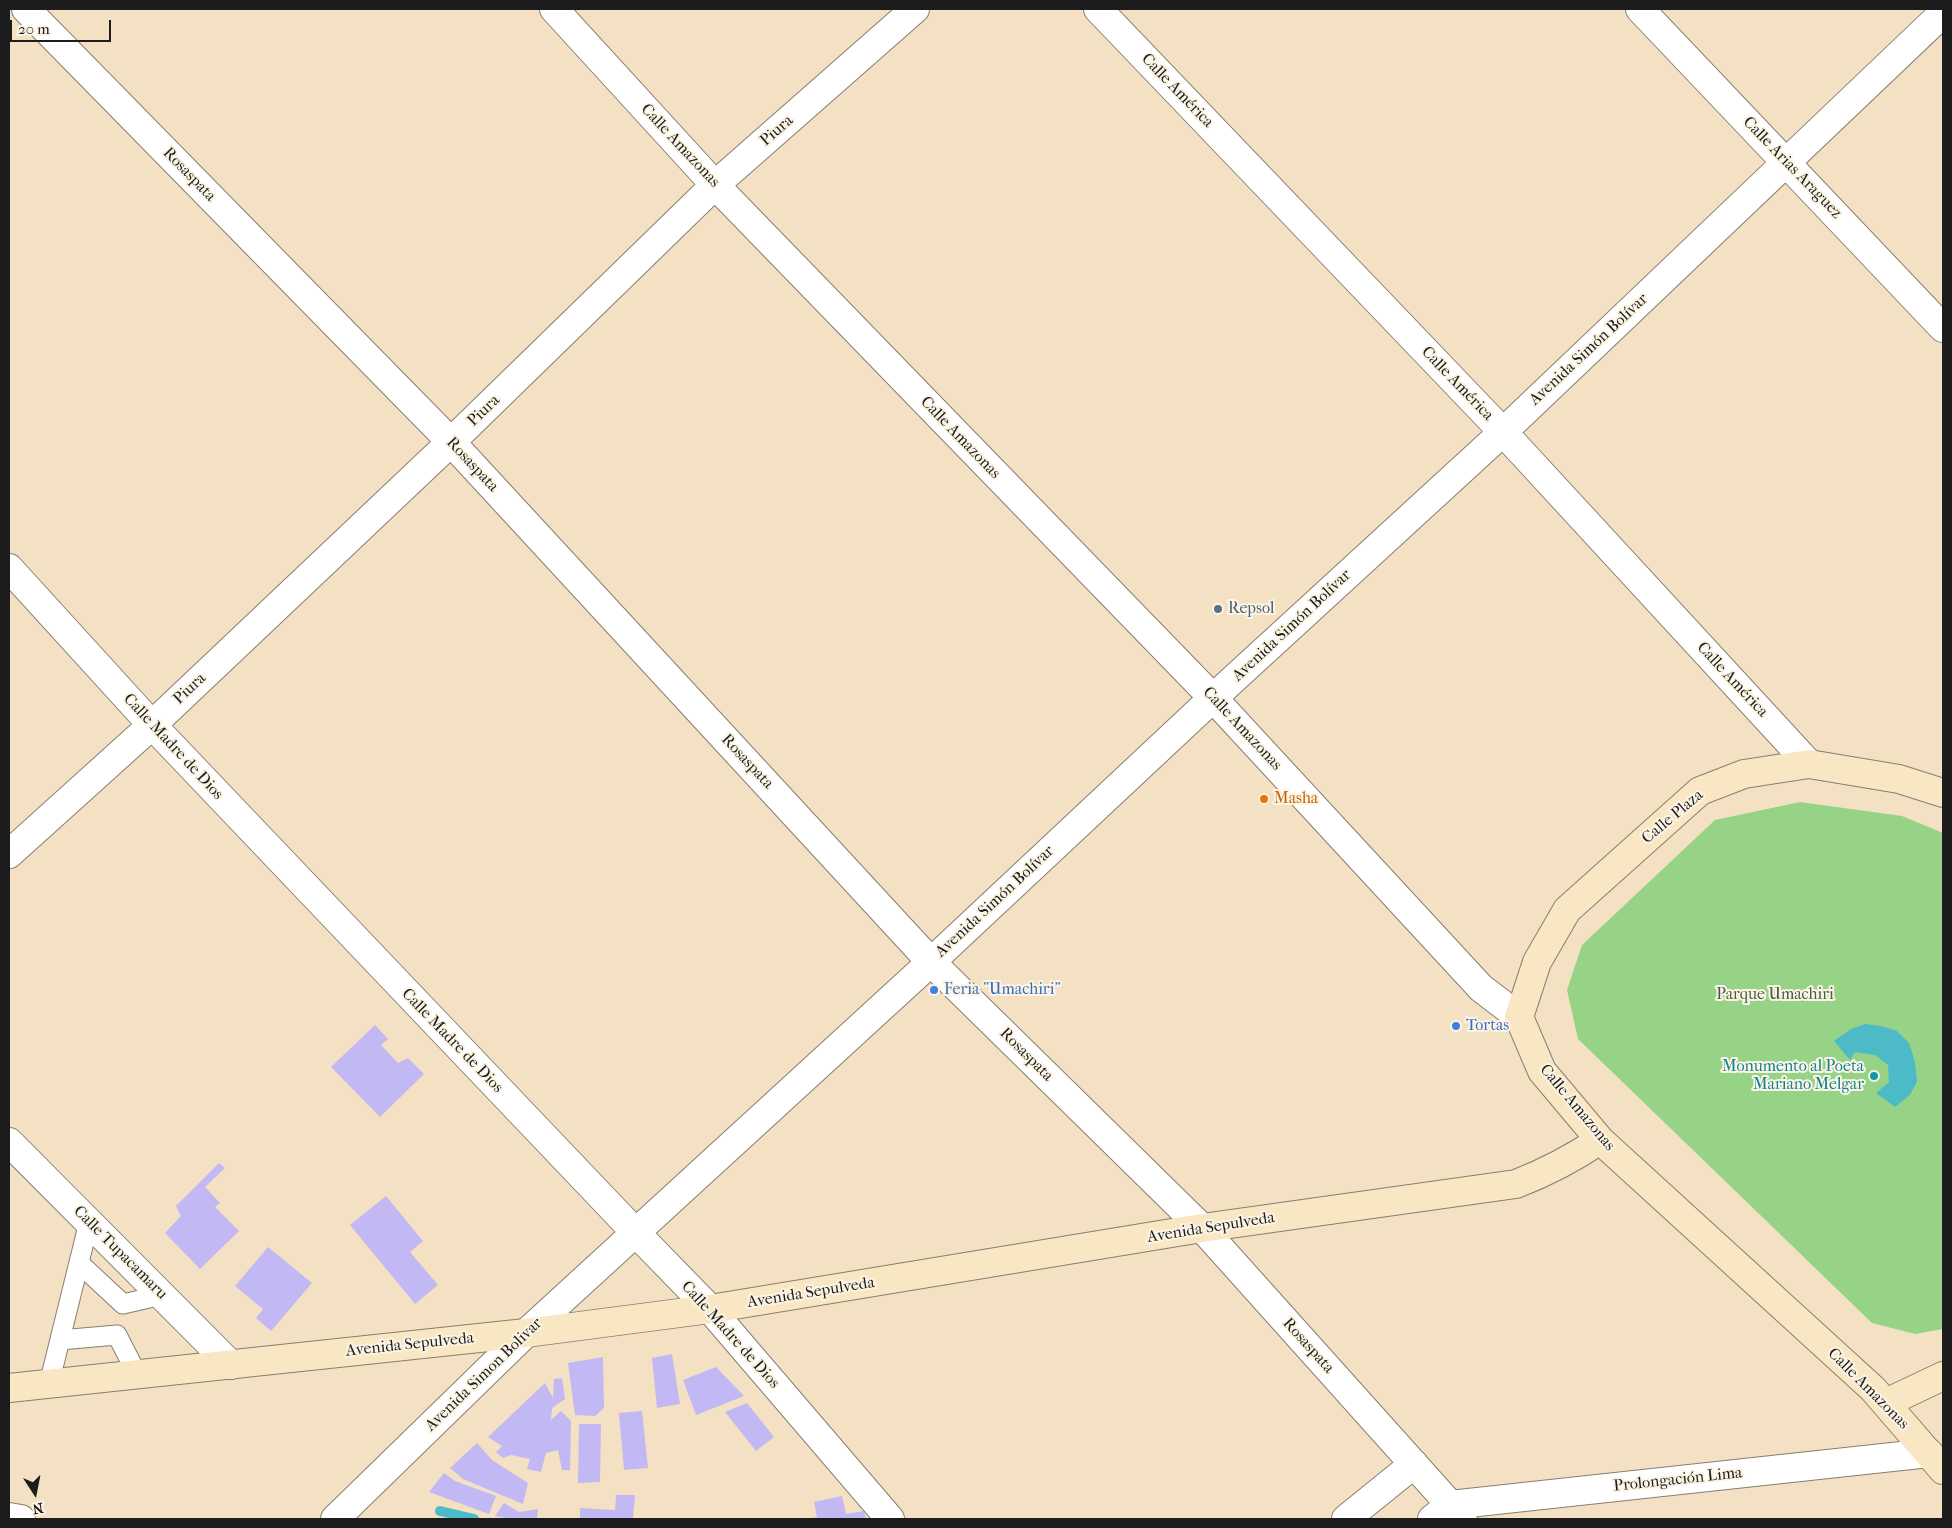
<!DOCTYPE html>
<meta charset="utf-8">
<style>
body{margin:0}
#map{position:relative;width:1952px;height:1528px;overflow:hidden;background:#f4e1c4;font-family:"IM FELL French Canon",serif}
canvas{display:block}
.frame{position:absolute;inset:0;border:10px solid #1c1c1c;pointer-events:none}
.north{position:absolute;left:10px;top:1468px;width:50px;height:50px;-webkit-text-stroke:4px #fcf5e5;paint-order:stroke;rotate:169deg;font-size:14px;font-weight:700;line-height:20px;text-align:center;color:#1c1c1c}
.north::after{content:'';display:block;margin:auto;width:18px;height:22px;background:#1c1c1c;clip-path:polygon(50% 0,100% 100%,50% 72%,0 100%)}
.scale{position:absolute;left:10px;top:20px;width:101px;height:22px;box-sizing:border-box;border:2px solid #1c1c1c;border-top:0;padding-left:6px;font-size:15px;line-height:18px;white-space:nowrap;color:#1c1c1c;-webkit-text-stroke:4px #fcf5e5;paint-order:stroke}
</style>
<div id="map">
<canvas width="1952" height="1528"></canvas>
<div class="frame"></div>
<div class="north">N</div>
<div class="scale">20 m</div>
</div>
<script>
const ctx = document.querySelector('canvas').getContext('2d');
ctx.lineJoin = 'round';
function fill(path, color) {
  ctx.fillStyle = color;
  ctx.fill(path, 'evenodd');
}
function trace(path, color, width, dash) {
  ctx.strokeStyle = color;
  ctx.lineWidth = width;
  ctx.lineCap = dash ? 'butt' : 'round';
  ctx.setLineDash(dash || []);
  ctx.stroke(path);
}
function drawText(font, color, halo, rows, align = 'center') {
  ctx.font = font + ' "IM FELL French Canon",serif';
  ctx.lineWidth = 4;
  ctx.setLineDash([]);
  ctx.textBaseline = 'middle';
  ctx.strokeStyle = halo;
  ctx.fillStyle = color;
  for (const [text, x, y, turn = 0] of rows) {
    ctx.save();
    ctx.translate(x, y);
    ctx.rotate((+turn || 0) * Math.PI / 180);
    ctx.textAlign = isNaN(turn) ? turn : align;
    if (halo) ctx.strokeText(text, 0, 0);
    ctx.fillText(text, 0, 0);
    ctx.restore();
  }
}
fill(new Path2D(`
 M 1800,802 L 1902,816 L 1943,833 L 1943,1329 L 1915,1334 L 1872,1323 L 1578,1039 L 1567,990 L 1582,945 L 1715,820 Z`), '#97d387');
fill(new Path2D(`
 M 1865,1024 L 1881,1026 L 1897,1031 L 1909,1043 L 1915,1062 L 1917,1082 L 1909,1096 L 1895,1107 L 1876,1093 L 1889,1082 L 1888,1065 L 1875,1055 L 1855,1052 L 1850,1060 L 1834,1041 L 1851,1029 Z`), '#4dbac7');
trace(new Path2D(`
 M 440,1511 L 474,1519`), '#4dbac7', 10);
fill(new Path2D(`
 M 375,1025 L 388,1039 L 381,1045 L 398,1063 L 408,1058 L 424,1074 L 380,1117 L 331,1067 Z
 M 219,1163 L 225,1168 L 205,1187 L 220,1203 L 215,1207 L 239,1231 L 200,1269 L 165,1233 L 181,1216 L 176,1206 Z
 M 386,1196 L 423,1241 L 410,1252 L 438,1285 L 415,1304 L 350,1225 Z
 M 268,1247 L 312,1283 L 271,1331 L 256,1318 L 263,1309 L 235,1286 Z
 M 672,1354 L 680,1404 L 657,1408 L 652,1358 Z
 M 603,1357 L 604,1408 L 595,1416 L 575,1415 L 568,1363 Z
 M 716,1367 L 744,1396 L 696,1415 L 683,1380 Z
 M 562,1378 L 565,1399 L 552,1408 L 551,1420 L 561,1411 L 571,1421 L 570,1470 L 562,1470 L 558,1450 L 546,1453 L 541,1472 L 527,1469 L 530,1459 L 511,1455 L 503,1458 L 496,1452 L 502,1446 L 488,1437 L 545,1383 L 553,1398 L 554,1379 Z
 M 747,1403 L 774,1437 L 756,1451 L 725,1412 Z
 M 642,1411 L 648,1468 L 624,1470 L 619,1413 Z
 M 579,1424 L 601,1424 L 600,1482 L 578,1483 Z
 M 477,1443 L 492,1460 L 528,1483 L 523,1504 L 463,1479 L 450,1468 Z
 M 444,1473 L 455,1481 L 496,1496 L 489,1514 L 429,1492 Z
 M 616,1495 L 635,1495 L 633,1519 L 580,1519 L 580,1508 L 615,1510 Z
 M 842,1496 L 846,1514 L 864,1511 L 866,1519 L 808,1519 L 817,1517 L 814,1502 Z
 M 504,1503 L 519,1512 L 538,1509 L 537,1519 L 511,1519 L 495,1516 Z`), '#c1b8f4');
const lane = new Path2D(`
 M 79,1263 L 123,1304 L 162,1295
 M 60,1340 L 117,1335 L 137,1374
 M 49,1384 L 89,1222`);
const street = new Path2D(`
 M 26,9 L 451,442 L 931,962 L 1202,1228 L 1463,1519
 M 554,9 L 715,185 L 1213,698 L 1481,988 L 1519,1017
 M 1098,9 L 1503,432 L 1809,764
 M 1640,9 L 1943,328
 M 9,568 L 152,725 L 636,1233 L 710,1309 L 890,1519
 M 9,854 L 152,725 L 451,442 L 715,185 L 915,9
 M 9,1142 L 231,1365
 M 9,1517 L 21,1519
 M 335,1519 L 526,1333 L 931,962 L 1213,698 L 1503,432 L 1943,13
 M 1346,1519 L 1414,1464
 M 1432,1519 L 1450,1505 L 1929,1453`);
const secondary = new Path2D(`
 M 1943,793 L 1899,779 L 1809,764 L 1744,774 L 1700,791 L 1567,910 L 1537,962 L 1519,1017 L 1542,1071 L 1600,1140 L 1873,1389 L 1943,1470
 M 9,1388 L 526,1333 L 710,1309 L 1202,1228 L 1516,1184 C 1547,1172 1572,1159 1600,1140
 M 1886,1403 L 1943,1376`);
trace(lane, '#887e70', 21);
trace(street, '#887e70', 30);
trace(secondary, '#887e70', 30);
trace(lane, '#fff', 19);
trace(street, '#fff', 28);
trace(secondary, '#f9e7c3', 28);
for (const [x, y, r, color] of [
 [1218,609,5,"#5c6f8a"],
 [1264,799,5,"#e8710a"],
 [934,990,5,"#3f7fe0"],
 [1456,1026,5,"#3f7fe0"],
 [1874,1076,5,"#0f9aa8"]
]) {
  const dot = new Path2D();
  dot.arc(x, y, r, 0, 2 * Math.PI);
  ctx.fillStyle = color;
  ctx.fill(dot);
  trace(dot, '#fcf5e5', 2);
}
drawText('16px', '#1c1c1c', '#fcf5e5', [
 ["Calle América",1177,91,46],
 ["Piura",777,131,-41],
 ["Calle Amazonas",680,146,47],
 ["Calle Arias Araguez",1792,168,46],
 ["Rosaspata",189,175,46],
 ["Avenida Simón Bolívar",1589,350,-43],
 ["Calle América",1457,384,46],
 ["Piura",484,411,-44],
 ["Calle Amazonas",960,438,46],
 ["Rosaspata",472,465,47],
 ["Avenida Simón Bolívar",1292,626,-43],
 ["Calle América",1732,680,47],
 ["Piura",190,689,-43],
 ["Calle Amazonas",1242,729,47],
 ["Calle Madre de Dios",173,747,47],
 ["Rosaspata",747,762,47],
 ["Calle Plaza",1673,817,-40],
 ["Avenida Simón Bolívar",995,902,-43],
 ["Calle Madre de Dios",452,1041,46],
 ["Rosaspata",1026,1055,45],
 ["Calle Amazonas",1577,1108,50],
 ["Avenida Sepulveda",1211,1228,-9],
 ["Calle Tupacamaru",120,1253,45],
 ["Avenida Sepulveda",811,1293,-9],
 ["Calle Madre de Dios",730,1335,48],
 ["Avenida Sepulveda",410,1345,-6],
 ["Rosaspata",1308,1346,48],
 ["Avenida Simon Bolivar",484,1375,-44],
 ["Calle Amazonas",1868,1389,45],
 ["Prolongación Lima",1678,1480,-6]
]);
drawText('16px', '#4e5e75', '#fcf5e5', [
 ["Repsol",1228,609]
], 'left');
drawText('16px', '#c56008', '#fcf5e5', [
 ["Masha",1274,799]
], 'left');
drawText('16px', '#366cbe', '#fcf5e5', [
 ["Feria \"Umachiri\"",944,990],
 ["Tortas",1466,1026]
], 'left');
drawText('16px', '#475c41', '#fcf5e5', [
 ["Parque Umachiri",1775,995]
]);
drawText('16px', '#0d838f', '#fcf5e5', [
 ["Monumento al Poeta",1864,1067],
 ["Mariano Melgar",1864,1085]
], 'right');
</script>
